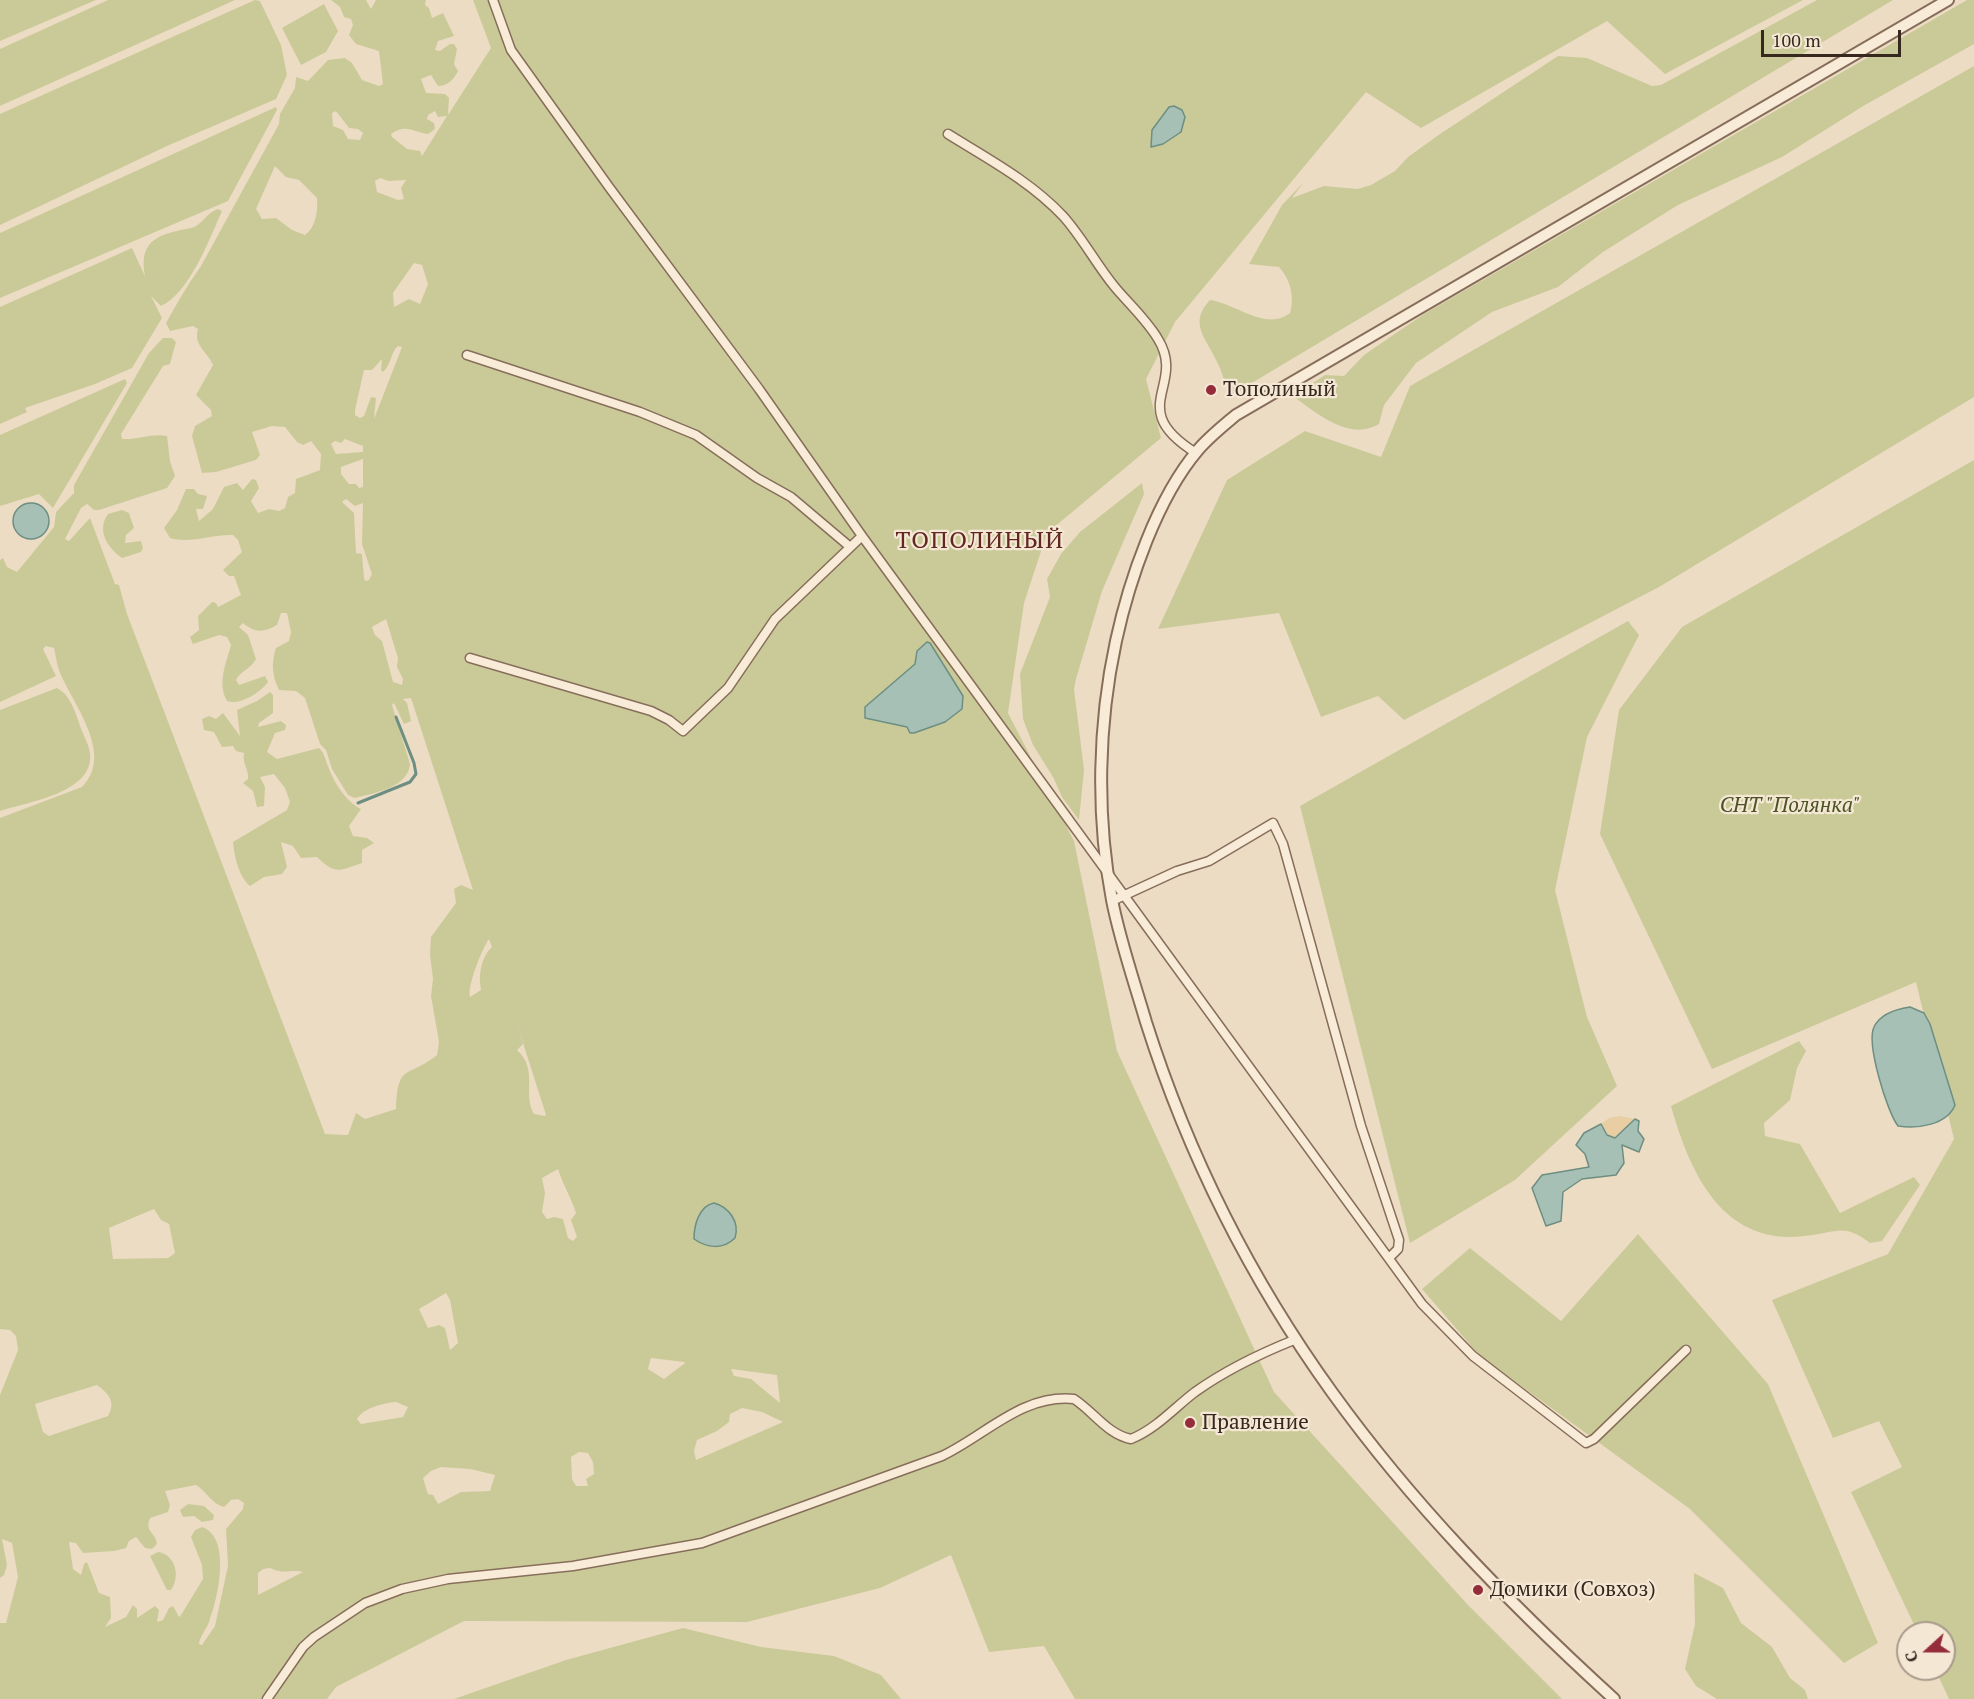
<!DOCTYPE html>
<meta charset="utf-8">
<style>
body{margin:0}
#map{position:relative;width:1974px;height:1699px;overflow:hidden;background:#eddcc4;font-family:"PT Serif",serif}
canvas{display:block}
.north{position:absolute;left:1896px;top:1621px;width:60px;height:60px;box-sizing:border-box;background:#f4e7d4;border:2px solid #a89b8c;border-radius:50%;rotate:249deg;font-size:16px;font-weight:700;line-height:24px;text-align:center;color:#37281f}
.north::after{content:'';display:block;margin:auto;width:21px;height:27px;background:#942d39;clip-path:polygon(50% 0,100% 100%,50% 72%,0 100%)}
.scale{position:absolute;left:1761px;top:30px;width:140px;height:27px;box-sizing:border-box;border:3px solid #37281f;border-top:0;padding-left:8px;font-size:18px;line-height:21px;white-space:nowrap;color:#37281f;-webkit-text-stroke:4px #f4e7d4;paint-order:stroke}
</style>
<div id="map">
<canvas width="1974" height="1699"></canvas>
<div class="north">С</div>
<div class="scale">100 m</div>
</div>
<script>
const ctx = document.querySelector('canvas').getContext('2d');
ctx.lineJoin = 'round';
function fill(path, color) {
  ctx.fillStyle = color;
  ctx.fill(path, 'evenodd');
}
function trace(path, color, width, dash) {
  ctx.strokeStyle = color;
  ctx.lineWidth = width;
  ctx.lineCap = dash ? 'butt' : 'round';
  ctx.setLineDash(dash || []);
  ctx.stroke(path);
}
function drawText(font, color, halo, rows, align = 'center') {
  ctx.font = font + ' "PT Serif",serif';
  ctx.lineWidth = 4.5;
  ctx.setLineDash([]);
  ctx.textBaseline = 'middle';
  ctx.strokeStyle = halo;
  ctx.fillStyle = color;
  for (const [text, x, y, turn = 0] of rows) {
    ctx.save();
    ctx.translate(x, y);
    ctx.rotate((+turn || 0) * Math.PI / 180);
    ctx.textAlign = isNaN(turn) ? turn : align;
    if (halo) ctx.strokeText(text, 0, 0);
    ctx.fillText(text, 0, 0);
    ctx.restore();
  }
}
fill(new Path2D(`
 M 0,0 L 96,0 L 0,41 Z
 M 108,0 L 235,0 L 0,106 L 0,49 Z
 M 255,0 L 260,1 L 281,45 L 287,75 L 276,99 L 167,146 L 0,225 L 0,114 Z
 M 331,0 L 366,0 L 371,9 L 376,0 L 426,0 L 425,5 L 429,8 L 432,18 L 443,13 L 454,36 L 438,41 L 435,50 L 440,51 L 450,44 L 454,44 L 457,49 L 454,64 L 458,71 C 454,79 448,86 438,86 L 431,75 L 421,79 L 426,93 L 445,94 L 449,98 L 448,115 L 491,48 L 473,0 L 1803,0 L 1665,74 L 1607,21 L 1421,128 L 1366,92 L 1175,322 L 1146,379 L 1161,438 L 1047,533 L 1024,603 L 1008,713 L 1074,841 L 1117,1051 L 1274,1392 L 1469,1606 L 1562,1699 L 1075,1699 L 1044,1646 L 989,1652 L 951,1555 L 880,1588 L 747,1622 L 464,1621 L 336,1687 L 327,1699 L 0,1699 L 0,1623 L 6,1623 L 18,1577 L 12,1543 L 2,1539 L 7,1565 L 4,1575 L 0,1578 L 0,1395 L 18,1350 L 16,1336 L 10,1330 L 0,1329 L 0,818 L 82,787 C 114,755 75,707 61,675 C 57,667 56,656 54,648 L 46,646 L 43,649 L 56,676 L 0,702 L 0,560 L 3,558 L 7,567 L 17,572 L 54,527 L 56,512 L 74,493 L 74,485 L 149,353 L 163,338 L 172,338 L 176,342 L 170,364 L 163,366 L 121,434 L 122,439 C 137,440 152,433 167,436 L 170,461 L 175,476 L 167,488 L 99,510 L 94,510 L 87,504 L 81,508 L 65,539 L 69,541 L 90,518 L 115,584 L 119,585 L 127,614 L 325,1134 L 348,1135 L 356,1113 L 365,1119 L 396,1109 C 398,1062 407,1079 437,1055 L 439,1042 L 431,996 L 433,979 L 430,955 L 431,937 L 456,903 L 454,889 L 461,885 L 473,890 L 411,698 L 403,699 L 407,703 L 411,721 L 404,724 L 394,703 L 392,705 L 410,764 C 408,788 374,793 355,798 L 348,795 L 332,769 L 326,750 L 320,744 L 305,698 L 296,691 L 279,690 C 272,676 271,663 276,648 L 289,641 L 291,632 L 287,613 L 281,613 L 277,625 C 264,632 256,634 243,623 L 239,627 L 248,635 L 256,659 C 250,670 240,671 236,680 L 239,685 L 265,676 L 268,682 C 261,692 240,706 227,701 C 217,683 226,664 231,645 L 227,637 L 219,635 L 193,644 L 190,637 L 199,630 L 198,616 L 212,602 L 216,603 L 218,607 L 241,595 L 234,576 L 229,576 L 223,570 L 242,552 L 238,540 L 233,535 C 213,534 190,544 170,538 L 164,528 L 177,510 L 186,489 L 194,489 L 198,494 L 207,496 L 203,509 L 196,509 L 199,521 L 213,509 L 224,487 L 237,483 L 243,490 L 252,479 L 256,480 L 259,488 L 251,501 L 258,513 L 269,509 L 279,511 L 285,508 L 288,497 L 295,493 L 296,479 L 320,470 L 321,454 L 311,441 L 303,445 L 297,442 L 285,427 L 272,426 L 252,432 L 260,455 L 256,460 L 216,472 L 202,473 L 192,436 L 195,426 L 212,416 L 211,410 L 196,395 L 213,365 C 207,351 193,345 198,329 L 193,326 L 170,331 L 166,323 C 177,303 188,284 201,266 L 279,124 L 280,114 L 295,88 L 296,77 L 308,81 L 328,60 L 345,58 L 352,63 L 362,80 L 379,86 L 383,84 L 379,51 L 356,44 L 349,35 L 353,25 L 351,19 L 344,17 L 340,7 ZM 336,111 L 349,128 L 358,129 L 363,133 L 360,140 L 348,139 L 343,130 L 333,126 L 332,113 ZM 435,111 L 438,117 L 447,116 L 422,156 L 420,151 L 407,149 L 392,137 L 391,134 C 406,123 413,132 428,134 L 435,129 L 434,123 L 427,119 L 428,115 ZM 275,166 L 286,177 L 299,180 L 317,198 C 318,211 316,227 305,235 L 292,230 L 276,218 L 262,219 L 256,209 ZM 380,178 L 389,181 L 406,180 L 401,188 L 404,199 L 398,200 L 377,192 L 375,181 ZM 414,263 L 422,265 L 428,284 L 420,304 L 409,299 L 394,307 L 393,293 ZM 398,346 L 402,347 L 374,419 L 376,398 L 371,397 L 364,416 L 360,418 L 355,415 L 355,410 L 364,370 L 372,370 L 382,359 L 381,370 L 383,372 C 392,364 390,353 398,346 ZM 345,439 L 363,446 L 363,452 L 336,454 L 331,444 L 335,441 L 341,443 ZM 363,459 L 363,487 L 359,488 L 356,484 L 349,484 L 341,474 L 341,467 ZM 346,499 L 355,506 L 363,503 L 362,544 L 372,574 L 369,580 L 365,581 L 364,578 L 362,554 L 356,553 L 354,513 L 342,502 ZM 386,619 L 398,658 L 397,667 L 403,679 L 402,685 L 393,682 L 382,641 L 375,635 L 372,627 ZM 489,939 L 492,947 C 481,957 478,975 481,990 L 470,997 C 467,986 482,949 489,939 ZM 516,1021 L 546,1115 L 545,1116 L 534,1114 C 522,1094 539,1070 517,1050 L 523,1044 ZM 558,1169 C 563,1185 571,1197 576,1213 L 571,1220 L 577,1237 L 573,1241 L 568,1238 L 563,1219 L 554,1217 L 547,1219 L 542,1212 L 545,1193 L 542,1178 ZM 154,1209 L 161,1220 L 169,1224 L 175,1253 L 168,1258 L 113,1259 L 109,1228 ZM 446,1293 L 450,1300 L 458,1343 L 450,1350 L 445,1328 L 439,1325 L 428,1328 L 419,1309 ZM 651,1358 L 684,1362 L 685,1363 L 664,1379 L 648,1369 ZM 731,1369 L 777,1375 L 780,1403 L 751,1379 L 734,1376 ZM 97,1385 C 109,1394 116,1402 108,1416 L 49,1436 L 43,1432 L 35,1404 ZM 396,1402 L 408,1407 L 403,1417 L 361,1424 L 357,1419 C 363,1408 384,1403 396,1402 ZM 742,1408 L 762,1412 L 783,1422 L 696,1460 L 694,1451 L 697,1440 L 717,1431 L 729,1422 L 730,1414 ZM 579,1452 L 588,1453 L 593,1462 L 594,1474 L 586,1479 L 588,1486 L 576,1486 L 572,1479 L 571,1457 ZM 441,1467 L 470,1469 L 495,1475 L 490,1491 L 461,1492 L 438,1504 L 433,1495 L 428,1494 L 423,1478 L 431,1471 ZM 196,1485 C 206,1491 212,1504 224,1507 L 231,1500 L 238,1499 L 244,1503 L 243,1509 L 226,1529 L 228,1566 L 215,1626 L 202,1645 L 199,1644 C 200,1636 206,1630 209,1622 C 218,1599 232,1537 202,1527 L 195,1530 L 191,1537 L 202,1565 L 203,1579 L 181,1615 L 179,1617 L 173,1606 L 169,1608 L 163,1620 L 157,1622 L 159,1610 L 155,1606 L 137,1618 L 137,1609 L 133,1605 L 126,1617 L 105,1627 L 111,1618 L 110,1597 L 99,1593 L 87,1562 L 84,1564 L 81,1575 L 73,1569 L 69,1542 L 76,1543 L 83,1553 L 114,1551 L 126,1548 L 129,1541 L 136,1537 L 145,1548 L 152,1549 L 157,1544 C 156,1532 144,1532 150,1518 L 168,1512 L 170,1505 L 165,1491 ZM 270,1568 C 285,1575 290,1569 303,1572 L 258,1595 L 258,1573 L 263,1569 Z
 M 1817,0 L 1893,0 L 1230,396 C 1225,384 1222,371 1216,360 C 1206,338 1188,323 1210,300 C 1235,303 1266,332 1290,313 C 1295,296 1290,279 1279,267 L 1249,264 L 1282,205 L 1303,183 L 1292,198 L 1324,186 L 1358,189 L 1371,185 L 1395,171 L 1408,157 L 1440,134 L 1558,56 L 1587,58 L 1652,86 L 1661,85 Z
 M 1967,0 L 1974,0 L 1974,44 L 1865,105 L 1782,157 L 1678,205 L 1603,252 L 1558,287 L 1492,312 L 1416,363 L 1384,405 L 1379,424 C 1350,442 1316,413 1293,396 L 1325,375 L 1344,376 L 1364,355 L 1424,314 Z
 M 324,4 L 338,31 L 326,52 L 301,65 L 282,28 Z
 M 1974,66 L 1974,397 L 1659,587 L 1404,720 L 1378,696 L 1321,717 L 1279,613 L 1158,629 L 1227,480 L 1305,431 L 1381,457 L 1410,386 Z
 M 276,107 L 277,110 L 228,201 L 0,298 L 0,233 Z
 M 218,209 L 222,211 C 210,238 189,294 161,306 L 151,296 L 162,318 L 132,368 L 95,384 L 25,408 L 27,412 L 0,424 L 0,307 L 132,248 L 145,276 C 140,249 149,237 177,231 C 183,229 191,229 196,226 C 204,221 208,212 218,209 Z
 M 125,379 L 127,383 L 53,508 L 39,494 L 0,506 L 0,435 Z
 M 1974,460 L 1974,1699 L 1949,1699 L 1935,1669 L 1944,1669 L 1944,1633 L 1918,1633 L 1851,1492 L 1902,1467 L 1879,1421 L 1833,1438 L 1772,1300 L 1888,1254 L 1954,1139 L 1916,982 L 1712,1069 L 1600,834 L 1619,710 L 1682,627 Z
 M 1142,483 L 1144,494 L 1102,591 L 1076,679 L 1074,689 L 1084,770 L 1079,820 L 1062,797 L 1053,777 L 1033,745 L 1023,719 L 1020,674 L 1050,597 L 1047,579 L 1061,554 L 1080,532 Z
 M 122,510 L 129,513 L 134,528 L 126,535 L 125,543 L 141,541 L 143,548 L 141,552 L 122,558 C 108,548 96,531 108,514 Z
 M 1628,621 L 1639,635 L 1587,737 L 1555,890 L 1587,1017 L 1617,1086 L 1515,1180 L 1410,1243 L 1300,806 Z
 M 57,688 C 72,696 76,715 82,731 C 85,738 89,746 90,753 C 95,793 27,802 0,811 L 0,710 Z
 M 270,692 L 273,695 L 273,713 L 259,723 L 258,727 L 281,721 L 286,725 L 285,730 L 275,733 L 267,752 L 277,759 L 319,748 C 325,754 325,759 328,766 C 333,781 346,802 361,809 L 349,826 L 353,836 L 367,838 L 374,843 L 362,850 L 362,863 C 338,871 336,875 317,857 L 301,858 L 293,846 L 281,842 L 287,867 L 282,874 L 264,877 L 250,886 C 239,877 234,856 233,842 L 287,810 L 290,802 L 285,788 L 274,774 L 260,777 L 265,787 L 264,806 L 257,807 L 253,791 L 243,783 L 248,779 C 249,769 242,764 244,753 L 236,751 L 233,746 L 222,747 L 214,732 L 204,730 L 202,719 L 209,716 L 216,719 L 223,713 L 240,736 L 237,710 L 257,701 Z
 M 1799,1041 L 1806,1051 L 1797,1068 L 1790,1100 L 1764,1123 L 1765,1136 L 1800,1144 L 1840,1213 L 1914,1177 L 1920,1185 L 1882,1241 L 1870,1243 C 1843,1222 1836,1233 1805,1236 C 1723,1246 1690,1174 1671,1106 Z
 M 1638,1234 L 1768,1384 L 1878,1643 L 1844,1663 L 1690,1509 L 1480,1356 L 1422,1289 L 1470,1248 L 1561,1321 Z
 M 188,1504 L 204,1506 L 214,1515 L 213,1520 L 202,1522 L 194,1516 L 183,1517 L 180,1510 Z
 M 158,1552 C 175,1554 181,1576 171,1590 L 167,1590 L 150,1556 Z
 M 1694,1573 L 1723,1588 L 1741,1623 L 1772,1647 L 1790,1678 L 1805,1690 L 1808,1699 L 1717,1699 L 1696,1686 L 1685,1669 L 1695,1624 Z
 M 683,1628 L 761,1647 L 834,1656 L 881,1675 L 901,1699 L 454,1699 L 566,1660 Z`), '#caca99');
fill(new Path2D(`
 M 1620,1116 L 1635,1119 L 1615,1138 L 1607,1135 L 1601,1124 L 1609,1118 Z`), '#e8cea2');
const water = new Path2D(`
 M 1174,106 L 1182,110 L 1185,117 L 1181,132 L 1163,144 L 1151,147 L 1152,130 L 1169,107 Z
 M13 521a18 18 0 1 1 36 0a18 18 0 1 1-36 0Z
 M 927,642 L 930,643 L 963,696 L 962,709 L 945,722 L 914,733 L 910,733 L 907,727 L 865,718 L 865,707 L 915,664 L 917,651 Z
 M 1910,1007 L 1924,1013 L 1930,1024 L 1955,1105 C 1947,1125 1918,1129 1898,1126 C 1887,1112 1866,1043 1874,1027 C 1880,1014 1897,1009 1910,1007 Z
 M 1635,1119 L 1639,1121 L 1638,1131 L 1644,1139 L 1639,1152 L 1622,1145 L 1624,1163 L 1616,1175 L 1582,1179 L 1563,1192 L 1561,1221 L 1546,1226 L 1532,1188 L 1542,1175 L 1589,1167 L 1585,1154 L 1576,1145 L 1584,1133 L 1601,1124 L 1607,1135 L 1615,1138 Z
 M 714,1203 C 729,1207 740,1222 735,1238 C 723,1250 707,1248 694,1239 C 694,1225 699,1206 714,1203 Z`);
fill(water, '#a6c0b6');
trace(water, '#6d8e82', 1.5);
trace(new Path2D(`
 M 358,803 L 410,782 L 416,774 L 414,763 L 396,717`), '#6d8e82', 3);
const minor = new Path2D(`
 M 493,0 L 511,50 L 609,187 L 759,389 L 862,536 L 1422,1304 L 1473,1356 L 1586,1443 L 1594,1439 L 1686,1350
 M 948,134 C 988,159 1030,181 1063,216 C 1082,237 1096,264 1114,286 C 1128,303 1146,319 1158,339 C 1187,386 1124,408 1196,453
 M 467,355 L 640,412 L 696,435 L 757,478 L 791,497 L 849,546
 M 470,658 L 651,711 L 669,720 L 683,731 L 728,688 L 775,619 L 862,536
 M 1112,901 L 1177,871 L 1209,861 L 1273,823 L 1283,844 L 1361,1126 L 1399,1240 L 1398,1249 L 1389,1258
 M 267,1699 L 303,1647 L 314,1637 L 365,1603 L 402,1589 L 448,1579 L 573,1566 L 702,1543 L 942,1456 C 986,1435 1022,1394 1074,1399 C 1094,1412 1107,1434 1131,1439 C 1156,1429 1174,1408 1195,1392 C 1226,1370 1259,1354 1294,1340`);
const tertiary = new Path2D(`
 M 1614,1699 C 1397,1501 1236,1306 1146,1022 C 1134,981 1120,941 1112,900 C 1096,815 1098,724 1116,641 C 1129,581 1157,498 1198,450 C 1209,437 1223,426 1236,415 L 1948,0`);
trace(minor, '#876e5b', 11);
trace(tertiary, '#876e5b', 14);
trace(minor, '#f8ebd7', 8);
trace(tertiary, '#f8ebd7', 10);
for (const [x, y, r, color] of [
 [1211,390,6,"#942d39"],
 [1190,1423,6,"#942d39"],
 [1478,1590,6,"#942d39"]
]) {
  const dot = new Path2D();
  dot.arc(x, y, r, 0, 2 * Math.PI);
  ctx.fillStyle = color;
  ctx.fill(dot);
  trace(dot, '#f4e7d4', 2);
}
drawText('21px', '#37281f', '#f4e7d4', [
 ["Тополиный",1223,390],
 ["Правление",1202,1423],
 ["Домики (Совхоз)",1490,1590]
], 'left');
drawText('italic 21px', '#4c5326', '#f4e7d4', [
 ["СНТ \"Полянка\"",1790,806]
]);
ctx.letterSpacing = '1.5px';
drawText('24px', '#622720', '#f4e7d4', [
 ["ТОПОЛИНЫЙ",980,541]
]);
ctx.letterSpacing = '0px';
</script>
